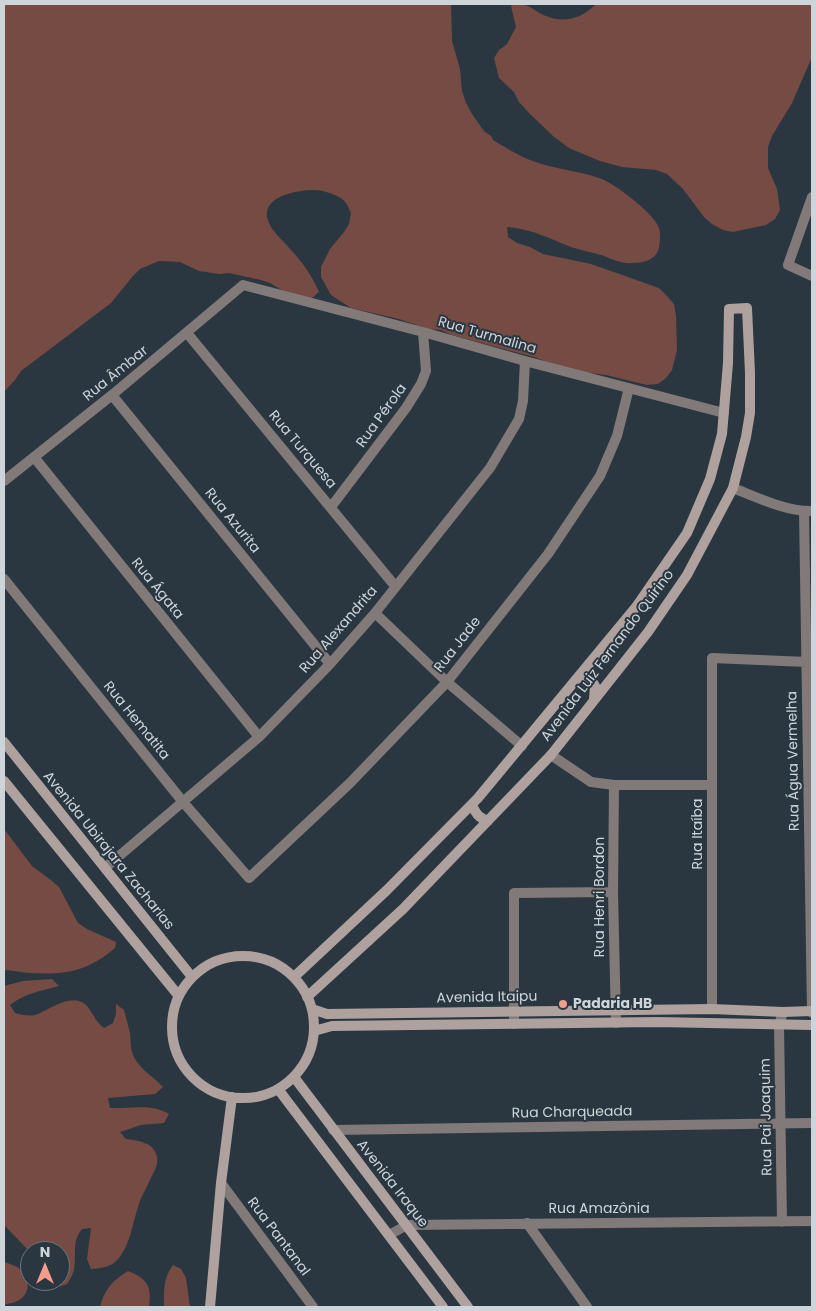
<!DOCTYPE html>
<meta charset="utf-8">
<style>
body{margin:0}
#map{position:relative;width:816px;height:1311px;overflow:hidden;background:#2a3740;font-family:Poppins,sans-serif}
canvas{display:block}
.frame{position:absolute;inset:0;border:5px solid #cdd5db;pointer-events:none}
.north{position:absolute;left:20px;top:1241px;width:50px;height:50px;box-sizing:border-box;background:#2a3740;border:1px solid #6b767e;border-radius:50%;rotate:0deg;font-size:14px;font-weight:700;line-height:20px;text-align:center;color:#cdd5db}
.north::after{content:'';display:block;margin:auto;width:18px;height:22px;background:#f49d8c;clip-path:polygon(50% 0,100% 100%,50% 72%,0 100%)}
</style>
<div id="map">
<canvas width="816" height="1311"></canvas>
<div class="frame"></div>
<div class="north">N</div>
</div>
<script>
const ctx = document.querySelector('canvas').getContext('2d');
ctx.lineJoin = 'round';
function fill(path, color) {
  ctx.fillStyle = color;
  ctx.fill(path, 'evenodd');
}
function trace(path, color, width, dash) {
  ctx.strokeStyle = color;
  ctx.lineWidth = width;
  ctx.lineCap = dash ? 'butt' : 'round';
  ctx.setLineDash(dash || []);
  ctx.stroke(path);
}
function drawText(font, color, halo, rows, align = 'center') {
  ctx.font = font + ' Poppins,sans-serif';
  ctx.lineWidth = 4;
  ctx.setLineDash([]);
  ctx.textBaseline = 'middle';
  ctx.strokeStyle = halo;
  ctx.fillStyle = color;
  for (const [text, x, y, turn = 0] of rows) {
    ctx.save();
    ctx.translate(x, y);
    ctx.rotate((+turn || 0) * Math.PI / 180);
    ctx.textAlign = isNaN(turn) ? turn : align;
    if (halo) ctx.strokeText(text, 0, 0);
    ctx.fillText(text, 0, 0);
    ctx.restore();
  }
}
fill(new Path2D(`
 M 4,4 L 451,4 L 452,41 L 460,69 L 462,91 L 466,103 L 472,114 L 484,131 L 491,136 L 493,140 C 505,147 517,155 530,160 C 552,169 576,170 599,178 C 613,182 655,214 659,228 C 661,233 660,246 658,251 C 654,260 643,263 633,263 C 622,264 614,260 604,256 C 593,252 582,251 571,247 C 548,238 532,229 507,227 L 508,237 L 517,243 L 530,247 L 543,254 L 591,264 L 659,288 L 667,296 L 674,304 L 676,316 L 677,350 L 672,370 L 666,378 L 658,384 L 647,385 L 606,375 L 576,371 L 563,368 L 534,357 L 452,335 L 441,330 L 429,329 L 399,319 L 351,308 L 331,295 L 321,277 L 321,267 L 330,249 L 344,232 L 349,224 L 351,213 C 348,206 345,199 337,196 C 331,193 321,190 315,190 C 299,190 264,195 267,217 C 270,231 283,240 292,251 C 302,262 313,277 319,292 L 311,299 L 290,295 L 270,283 L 261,280 L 229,273 L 219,274 L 199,271 L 180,262 L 159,261 L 140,269 L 133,276 L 111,303 L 21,371 L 15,380 L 4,392 Z
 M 514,4 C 532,4 531,10 546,16 C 565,24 582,18 596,4 L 812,4 L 812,57 L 792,103 L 772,136 L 768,147 L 768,168 L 777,189 L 780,210 L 775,219 L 766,225 L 742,230 L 733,232 L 723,230 L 712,224 L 704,217 L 683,189 L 667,174 L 656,170 L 622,167 L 600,161 L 569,148 L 553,136 L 530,114 L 519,102 L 514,92 L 499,78 L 494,58 L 499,50 L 507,44 L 516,27 L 511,6 Z
 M 4,829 L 32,866 L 52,881 L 59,887 L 78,923 L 87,929 L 116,942 L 115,948 C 88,971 67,975 31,973 C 22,973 13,970 4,970 Z
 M 52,979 L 59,986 C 41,991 25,993 10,1005 L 15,1013 C 22,1015 31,1017 38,1014 C 50,1009 71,993 85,1004 C 93,1011 94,1021 104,1028 L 113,1023 L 116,1014 L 116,1004 L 124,1010 C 126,1017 128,1025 130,1033 C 131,1042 130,1051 135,1059 C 142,1071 154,1077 163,1087 L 155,1094 L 108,1098 L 110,1108 C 130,1109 151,1103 169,1114 L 164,1123 L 141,1125 L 120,1132 L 126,1139 C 139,1141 154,1142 157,1157 C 159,1165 152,1175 149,1182 C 145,1191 140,1199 138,1207 C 132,1225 131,1242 119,1258 C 112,1267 102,1268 91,1269 L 87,1259 L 91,1228 L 82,1229 C 71,1243 77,1254 74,1269 C 73,1275 70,1279 67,1284 L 58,1287 L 56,1281 L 60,1281 L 60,1251 L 30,1251 L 30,1252 L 4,1225 L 4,986 L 23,981 Z
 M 4,1262 C 10,1264 18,1266 22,1271 C 29,1277 30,1290 23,1297 C 19,1302 10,1303 4,1305 Z
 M 173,1265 L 181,1269 L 186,1278 L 190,1307 L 164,1307 C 164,1292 163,1278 173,1265 Z
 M 128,1271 C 148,1279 152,1287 149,1307 L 100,1307 C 104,1290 113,1280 128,1271 Z`), '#764b43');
trace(new Path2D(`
 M 812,197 L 788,265 L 812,276
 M 187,333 L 395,586
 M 112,395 L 330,664
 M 34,457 L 259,737
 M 4,481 L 112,395 L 243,285 L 423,332 L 525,361 L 724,413
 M 733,488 C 756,497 787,512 812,511
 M 331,507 L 406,408 L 421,384 L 426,371 L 423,332
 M 804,511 L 812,1013
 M 4,579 L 183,802 L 249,878 L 350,783 L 447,682 L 548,554 L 600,476 L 617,436 L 629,388
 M 375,613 L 447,682 L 522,746
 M 551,755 L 591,782 L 614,785 L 712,785
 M 614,785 L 613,892 L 616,1023
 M 105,868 L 259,737 L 330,664 L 375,613 L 490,468 L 519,419 L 523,401 L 525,361
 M 712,1009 L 712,658 L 807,662
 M 514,1024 L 514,893 L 613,892
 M 333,1130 L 812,1123
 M 221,1183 L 313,1307
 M 782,1222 L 779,1025 L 783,1012
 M 527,1223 L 587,1307
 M 389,1235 L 407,1225 L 812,1221`), '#827a78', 10);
trace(new Path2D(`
 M 578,677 L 592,681 L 595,686 L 594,699
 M 4,742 L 192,977
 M 4,781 L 178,995
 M 472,805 C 476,814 479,818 488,821
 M172 1027a71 71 0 1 1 142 0a71 71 0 1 1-142 0Z
 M 294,977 L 387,890 L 478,798 L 636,607 L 687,533 L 710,479 L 722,434 L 728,363 L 729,309 L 747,308 L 750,373 L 750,413 L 746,437 L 733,488 L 687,575 L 648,632 L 551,755 L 403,909 L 307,997
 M 312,1009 L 327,1014 L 712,1009 L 783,1012 L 812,1011
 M 314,1031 L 332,1026 L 657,1022 L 812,1025
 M 294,1077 L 468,1307
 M 278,1089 L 443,1307
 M 210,1307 L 221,1183 L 232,1097`), '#aea19e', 10);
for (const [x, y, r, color] of [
 [563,1004,5,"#f49d8c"]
]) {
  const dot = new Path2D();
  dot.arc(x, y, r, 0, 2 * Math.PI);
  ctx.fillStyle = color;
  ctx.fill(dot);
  trace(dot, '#2a3740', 2);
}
drawText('14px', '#cdd5db', '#2a3740', [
 ["Rua Turmalina",487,336,16],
 ["Rua Âmbar",116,374,-39],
 ["Rua Pérola",382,416,-54],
 ["Rua Turquesa",302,450,50],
 ["Rua Azurita",232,521,51],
 ["Rua Ágata",157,589,51],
 ["Rua Alexandrita",339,630,-49],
 ["Rua Jade",458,645,-52],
 ["Avenida Luiz Fernando Quirino",608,656,-53],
 ["Rua Hematita",136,721,51],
 ["Rua Água Vermelha",794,761,-91],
 ["Rua Itaíba",698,834,-90],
 ["Avenida Ubirajara Zacharias",108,851,51],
 ["Rua Henri Bordon",600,897,-90],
 ["Avenida Itaipu",487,998,-1],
 ["Rua Charqueada",572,1113,-1],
 ["Rua Pai Joaquim",767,1117,-91],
 ["Avenida Iraque",392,1184,52],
 ["Rua Amazônia",599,1209],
 ["Rua Pantanal",278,1237,53]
]);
drawText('bold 14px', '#cdd5db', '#2a3740', [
 ["Padaria HB",573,1004]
], 'left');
</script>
